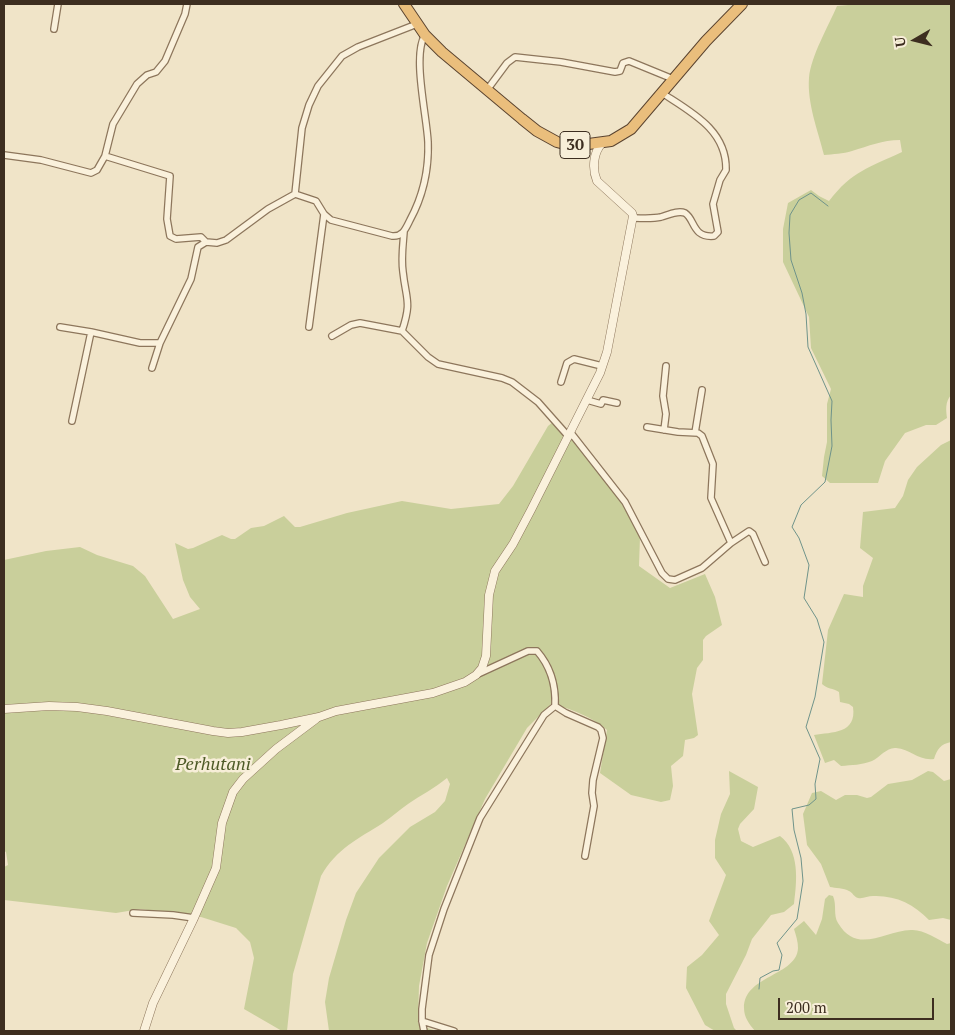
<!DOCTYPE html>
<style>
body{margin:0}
#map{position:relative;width:955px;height:1035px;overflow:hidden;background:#f0e4c8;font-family:"PT Serif",serif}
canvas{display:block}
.frame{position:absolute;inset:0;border:5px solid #3d2e20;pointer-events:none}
.north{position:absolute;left:890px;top:15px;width:50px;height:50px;-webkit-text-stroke:4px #f7eed8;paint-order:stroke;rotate:262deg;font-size:14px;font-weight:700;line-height:20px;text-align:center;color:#3d2e20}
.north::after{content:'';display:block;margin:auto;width:18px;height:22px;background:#3d2e20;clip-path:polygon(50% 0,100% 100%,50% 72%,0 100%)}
.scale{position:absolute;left:778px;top:998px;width:156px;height:22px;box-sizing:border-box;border:2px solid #3d2e20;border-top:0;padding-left:6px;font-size:15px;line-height:18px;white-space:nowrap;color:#3d2e20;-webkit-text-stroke:4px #f7eed8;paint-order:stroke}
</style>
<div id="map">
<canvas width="955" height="1035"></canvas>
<div class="frame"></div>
<div class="north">U</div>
<div class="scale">200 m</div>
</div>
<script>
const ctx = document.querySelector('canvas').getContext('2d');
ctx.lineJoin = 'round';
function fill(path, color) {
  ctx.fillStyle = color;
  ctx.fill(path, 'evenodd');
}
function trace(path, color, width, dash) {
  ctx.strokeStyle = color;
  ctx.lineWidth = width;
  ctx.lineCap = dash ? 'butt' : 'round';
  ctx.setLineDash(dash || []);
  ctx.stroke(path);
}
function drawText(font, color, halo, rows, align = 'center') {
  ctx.font = font + ' "PT Serif",serif';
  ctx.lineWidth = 5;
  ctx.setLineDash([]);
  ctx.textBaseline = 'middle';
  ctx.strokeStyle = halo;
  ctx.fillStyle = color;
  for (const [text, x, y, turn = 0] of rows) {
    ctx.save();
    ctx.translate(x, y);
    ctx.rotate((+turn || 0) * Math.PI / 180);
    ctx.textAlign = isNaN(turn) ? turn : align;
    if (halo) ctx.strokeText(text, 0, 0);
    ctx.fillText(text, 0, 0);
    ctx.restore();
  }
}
fill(new Path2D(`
 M 859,4 L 951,4 L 951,395 C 945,402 946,410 947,418 L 936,425 L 926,425 L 905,433 L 885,461 L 878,483 L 830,483 L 822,476 L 824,457 L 827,442 L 827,404 L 831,389 L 811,348 L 809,317 L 783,262 L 783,229 L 788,203 L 811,190 L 819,196 L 829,201 C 852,171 870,167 902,152 L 900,140 C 882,140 869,146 852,151 C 843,154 833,154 824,155 C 818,131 807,103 809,78 C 811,56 828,27 837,6 Z
 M 553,422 L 579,447 L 617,495 L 640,537 L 639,566 L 670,588 L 705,574 L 715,597 L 722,625 L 706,636 L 703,640 L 703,660 L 697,668 L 692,694 L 698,735 L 694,738 L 685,740 L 683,756 L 671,766 L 673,786 L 670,800 L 661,802 L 631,795 L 600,773 L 607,730 C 594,718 568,707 551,704 L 527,728 L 485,799 L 447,886 L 427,943 L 419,986 L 418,1020 L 419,1025 L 436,1031 L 329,1031 L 325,1002 L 329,978 L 346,920 L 356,893 L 379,858 L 410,827 L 435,812 L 445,801 L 450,784 L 447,778 C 435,788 421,795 408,804 C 399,810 392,817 383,823 C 358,839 337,848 321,876 L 293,974 L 287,1031 L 282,1031 L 244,1009 L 254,958 L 250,942 L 236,928 L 201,917 L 181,914 L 140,909 L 116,913 L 4,900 L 4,867 L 8,865 L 6,852 L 4,851 L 4,560 L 46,551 L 80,547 L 97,555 L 133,566 L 145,576 L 173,619 L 200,609 L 190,597 L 183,580 L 175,543 L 188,549 L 193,548 L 222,535 L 231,539 L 235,539 L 251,528 L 264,526 L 284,516 L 295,527 L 300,527 L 347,513 L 402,501 L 451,509 L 499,504 L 513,486 L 548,426 Z
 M 951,440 L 951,742 C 941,744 937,749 934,759 C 918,761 911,749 896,748 C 887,747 880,757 872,761 C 862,765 852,765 841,766 L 834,760 L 825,763 L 814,735 C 832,732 857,734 853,707 L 849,704 L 840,702 L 839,692 C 833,688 827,689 822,684 L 828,630 L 844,594 L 863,597 L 863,586 L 873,558 L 860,548 L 863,512 L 895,508 L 903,496 L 908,480 L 917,467 L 941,445 Z
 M 729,771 L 758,787 L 754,809 L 740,824 L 738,829 L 741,841 L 753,847 L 780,836 C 800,851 797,881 794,904 L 784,912 L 771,915 L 752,939 L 746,955 L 726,994 L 726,1004 L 734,1028 L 737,1031 L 715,1031 L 705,1025 L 686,988 L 687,967 L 702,955 L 719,935 L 709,921 L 726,875 L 715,858 L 715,840 L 721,814 L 730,794 Z
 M 928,771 L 933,772 L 944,781 L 951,779 L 951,920 L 943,918 L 929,920 C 914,904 895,895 873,896 C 868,896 863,899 858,898 C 854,897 853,893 849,891 C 844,888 835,888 830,887 L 821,864 L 807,845 L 803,814 L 812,793 L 821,791 L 836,800 L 845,795 L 857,795 L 867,798 L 871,797 L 888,784 L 912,780 Z
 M 829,895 L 833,896 C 837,905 833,915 838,923 C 857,955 884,931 911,930 C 923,929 937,939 947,944 L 951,943 L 951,1031 L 755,1031 C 749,1024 744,1017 744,1008 C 744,975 797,976 798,948 C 798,942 796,935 794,929 L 804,921 L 816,935 L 822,919 L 825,899 Z`), '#c9cf9b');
trace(new Path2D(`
 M 759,989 L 760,978 L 773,971 L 779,970 L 782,955 L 777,943 L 797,919 L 803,881 L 801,858 L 794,830 L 792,809 L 809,805 L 816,799 L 815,784 L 820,759 L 806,727 L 815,697 L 824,642 L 817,619 L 804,598 L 809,565 L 799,538 L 792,527 L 801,505 L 825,482 L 832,446 L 831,420 L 832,401 L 808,347 L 806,314 L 802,293 L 791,260 L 789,233 L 790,215 L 799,200 L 811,193 L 828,206`), '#6f938a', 1);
const minor = new Path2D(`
 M 187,4 L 185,14 L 165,61 L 156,72 L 147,75 L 137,84 L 113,124 L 105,156 L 170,176 L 167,219 L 170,236 L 176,239 L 201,237 L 206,242
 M 54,29 L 58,4
 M 487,90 L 507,63 L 515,57 L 561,62 L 615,72 L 620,71 L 623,63 L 629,61 L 673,79
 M 4,155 L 41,160 L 91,173 L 97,170 L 105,156
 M 295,194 L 302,128 L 309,105 L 318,86 L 342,56 L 358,47 L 417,24
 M 633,218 C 643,218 652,219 661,217 C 668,215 678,210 685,213 C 695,219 692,238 714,236 L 718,232 L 713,204 L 720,180 L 726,170 C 727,130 691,112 662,93
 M 60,327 L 91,332 L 140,343 L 160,343 L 191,279 L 198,247 L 206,242 L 217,243 L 226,240 L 268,209 L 295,194 L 316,201 L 324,214 L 331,220 L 392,236 C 403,237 406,228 410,220 C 423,196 429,169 428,142 C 427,117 412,55 425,35
 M 309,327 L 324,214
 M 402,331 C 412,301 406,300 403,272 C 401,259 403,245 404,232
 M 332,336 L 351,325 L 360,323 L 402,331 L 428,357 L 438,364 L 502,378 L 512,382 L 538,402 L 569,437
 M 152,368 L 160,343
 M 561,382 L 567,363 L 574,359 L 602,366
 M 587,400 L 601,404 L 603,400 L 617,403
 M 72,421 L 91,332
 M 647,427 L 678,432 L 698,433 L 702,436 L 713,464 L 711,498 L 731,543
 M 664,430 L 666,414 L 663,396 L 666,366
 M 571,433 L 625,502 L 662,573 L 668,579 L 675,580 L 702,568 L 731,543 L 749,531 L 753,534 L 765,562
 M 695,433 L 702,390
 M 478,674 L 528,651 L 537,651 C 550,666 556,686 555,706 L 566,713 L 598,727 L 601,730 L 603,738 L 593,780 L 592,793 L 594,806 L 585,856
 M 133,913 L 173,915 L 194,918
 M 422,1021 L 454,1031
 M 424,1031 L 422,1021 L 422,1009 L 429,955 L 444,909 L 480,818 L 544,715 L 555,706`);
const tertiary = new Path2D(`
 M 4,709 L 49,706 L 77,707 L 107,711 L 213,731 L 228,733 L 242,732 L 281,725 L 319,717 L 336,711 L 433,693 L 465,682 L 476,675 L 482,668 L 486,656 L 489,595 L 495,571 L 513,544 L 531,510 L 600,373 L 607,352 L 633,216 L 632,213 L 597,181 C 592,169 593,153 602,143
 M 144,1031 L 153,1003 L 194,918 L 216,868 L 222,823 L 233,792 L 243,779 L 276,749 L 316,719`);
const trunk = new Path2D(`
 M 404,4 L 425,35 L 442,52 L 522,119 L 537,131 L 557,142 L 568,145 L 581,145 L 611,141 L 631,129 L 706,41 L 742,4`);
trace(minor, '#8d765c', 8);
trace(tertiary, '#8d765c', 9);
trace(trunk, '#5b4430', 12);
trace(minor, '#faf1dc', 5.5);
trace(tertiary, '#faf1dc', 8);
trace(trunk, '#eabe7c', 10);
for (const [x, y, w] of [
 [575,145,30]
]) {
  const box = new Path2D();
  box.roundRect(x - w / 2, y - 13.5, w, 27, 4);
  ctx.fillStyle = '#f7eed8';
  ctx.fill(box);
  trace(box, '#3d2e20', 1);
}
drawText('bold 16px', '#3d2e20', null, [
 ["30",575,145]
]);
drawText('italic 18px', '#4d5a26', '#f7eed8', [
 ["Perhutani",213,765]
]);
</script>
